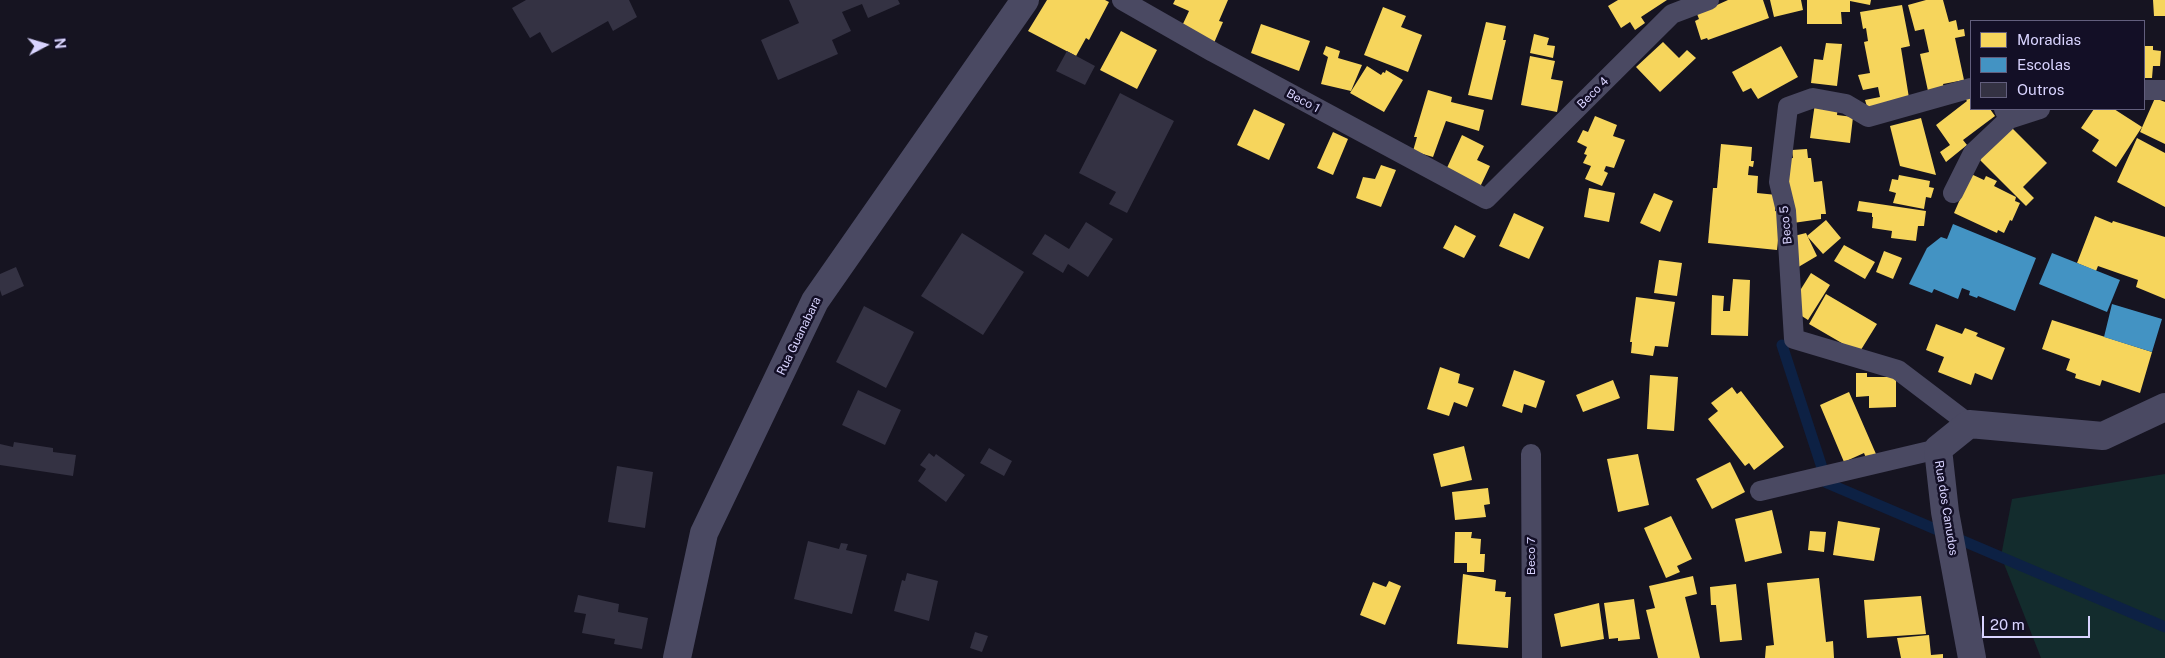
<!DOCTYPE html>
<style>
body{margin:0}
#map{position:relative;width:2165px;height:658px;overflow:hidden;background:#161421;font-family:"Public Sans",sans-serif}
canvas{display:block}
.legend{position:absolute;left:1970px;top:20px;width:175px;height:90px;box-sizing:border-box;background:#130f26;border:1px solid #625e7d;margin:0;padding:6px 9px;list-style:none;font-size:15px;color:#d9d4ff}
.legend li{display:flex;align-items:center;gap:10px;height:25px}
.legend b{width:25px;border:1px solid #625e7d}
.north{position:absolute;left:20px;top:20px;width:50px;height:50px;-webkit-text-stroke:4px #130f26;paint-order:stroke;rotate:84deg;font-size:14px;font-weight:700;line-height:20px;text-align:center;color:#d9d4ff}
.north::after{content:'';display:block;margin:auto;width:18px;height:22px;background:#d9d4ff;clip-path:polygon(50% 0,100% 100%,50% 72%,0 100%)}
.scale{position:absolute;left:1982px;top:616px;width:108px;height:22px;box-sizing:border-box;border:2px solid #d9d4ff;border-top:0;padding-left:6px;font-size:15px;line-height:18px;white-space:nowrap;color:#d9d4ff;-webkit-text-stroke:4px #130f26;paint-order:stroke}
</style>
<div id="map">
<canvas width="2165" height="658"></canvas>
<ul class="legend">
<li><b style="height:14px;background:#f6d55c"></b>Moradias</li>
<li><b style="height:14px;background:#4393c3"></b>Escolas</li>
<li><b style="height:14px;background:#343243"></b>Outros</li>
</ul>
<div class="north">N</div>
<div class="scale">20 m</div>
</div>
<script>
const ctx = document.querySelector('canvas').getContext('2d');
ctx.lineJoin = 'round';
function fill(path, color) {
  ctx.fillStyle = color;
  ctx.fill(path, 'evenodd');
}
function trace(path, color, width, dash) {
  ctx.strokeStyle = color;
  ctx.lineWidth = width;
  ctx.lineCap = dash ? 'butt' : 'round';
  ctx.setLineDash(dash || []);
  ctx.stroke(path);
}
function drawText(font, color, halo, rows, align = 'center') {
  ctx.font = font + ' "Public Sans",sans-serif';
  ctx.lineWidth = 5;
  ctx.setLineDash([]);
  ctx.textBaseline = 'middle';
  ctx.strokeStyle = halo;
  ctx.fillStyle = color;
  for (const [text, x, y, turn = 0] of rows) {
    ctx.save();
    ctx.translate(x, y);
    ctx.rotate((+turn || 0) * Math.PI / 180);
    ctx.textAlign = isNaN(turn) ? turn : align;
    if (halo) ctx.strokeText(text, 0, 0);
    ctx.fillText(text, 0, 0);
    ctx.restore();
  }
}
fill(new Path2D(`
 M 2165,474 L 2165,658 L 2041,658 L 2001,556 L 2012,499 Z`), '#132c2d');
fill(new Path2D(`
 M 1047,0 L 1105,0 L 1109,2 L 1089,40 L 1086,38 L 1076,56 L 1028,31 Z
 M 1175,0 L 1228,0 L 1219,21 L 1223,22 L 1214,43 L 1182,26 L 1189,11 L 1173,4 Z
 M 1618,0 L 1667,0 L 1641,17 L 1645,23 L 1635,30 L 1630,22 L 1621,28 L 1608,6 Z
 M 1728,0 L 1763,0 L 1769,18 L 1708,40 L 1707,38 L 1701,40 L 1695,21 L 1699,19 L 1697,14 Z
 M 1770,0 L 1801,0 L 1803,10 L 1774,17 Z
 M 1807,0 L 1871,0 L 1870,5 L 1850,1 L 1850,12 L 1841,12 L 1842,24 L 1807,24 Z
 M 1926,0 L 1943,0 L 1949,22 L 1956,20 L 1958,30 L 1964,29 L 1965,36 L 1955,38 L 1964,80 L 1943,84 L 1944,88 L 1928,91 L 1920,54 L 1929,52 L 1924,29 L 1915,31 L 1908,5 Z
 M 2153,0 L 2165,0 L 2165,16 L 2154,16 Z
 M 1902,5 L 1910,46 L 1901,48 L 1909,98 L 1869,113 L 1865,100 L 1880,97 L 1878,87 L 1863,90 L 1858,75 L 1870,73 L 1864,42 L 1868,41 L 1866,28 L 1863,29 L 1860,12 Z
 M 1383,7 L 1406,16 L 1401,27 L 1422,35 L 1408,72 L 1364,55 Z
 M 1486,22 L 1506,26 L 1503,40 L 1506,40 L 1492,100 L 1468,95 Z
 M 1261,24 L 1310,41 L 1299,71 L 1251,53 Z
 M 1121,31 L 1157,50 L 1137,89 L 1100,70 Z
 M 1534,34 L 1549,38 L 1547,45 L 1555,46 L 1553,58 L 1530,53 Z
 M 1663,42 L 1679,58 L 1687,50 L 1696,58 L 1660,92 L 1636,67 Z
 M 1826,43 L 1842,44 L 1837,86 L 1811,83 L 1814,59 L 1823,60 Z
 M 1326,46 L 1340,51 L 1338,58 L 1362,65 L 1351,91 L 1321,84 L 1328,57 L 1323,54 Z
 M 1781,46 L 1798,77 L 1758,99 L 1751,88 L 1743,92 L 1732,72 Z
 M 2144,46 L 2153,46 L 2153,50 L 2161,51 L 2160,66 L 2153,66 L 2152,78 L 2144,78 Z
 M 1530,56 L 1555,61 L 1551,79 L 1563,81 L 1557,112 L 1521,105 Z
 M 1367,66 L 1381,75 L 1383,72 L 1385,73 L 1386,70 L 1403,80 L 1384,112 L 1350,93 Z
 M 1428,90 L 1452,97 L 1451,102 L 1484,110 L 1479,131 L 1446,121 L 1433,157 L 1413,151 L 1417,137 L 1414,137 Z
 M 1971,91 L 1971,109 L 1990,109 L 1995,116 L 1963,140 L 1967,145 L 1946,162 L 1940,152 L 1950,145 L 1936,125 L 1967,101 L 1964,97 Z
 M 2155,98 L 2165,102 L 2165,144 L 2140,132 Z
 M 1815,103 L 1838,106 L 1837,115 L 1853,117 L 1850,143 L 1810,138 Z
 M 1254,109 L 1285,124 L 1269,160 L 1237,145 Z
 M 2094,109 L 2114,109 L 2142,127 L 2116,167 L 2092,151 L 2099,140 L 2081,128 Z
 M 1595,116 L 1617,125 L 1613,136 L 1625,140 L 1614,168 L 1606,166 L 1604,171 L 1608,173 L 1602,186 L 1585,179 L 1591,166 L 1583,163 L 1587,155 L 1584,154 L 1587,147 L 1577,142 L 1583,130 L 1588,132 Z
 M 1921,118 L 1936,175 L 1900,166 L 1890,126 Z
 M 2009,125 L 2047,163 L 2023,187 L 2034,198 L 2026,206 L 1978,158 Z
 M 1333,132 L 1348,139 L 1333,175 L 1317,168 Z
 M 1462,135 L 1484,146 L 1477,160 L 1490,166 L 1480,187 L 1446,170 Z
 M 2137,138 L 2165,153 L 2165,207 L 2117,182 Z
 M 1721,144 L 1752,147 L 1751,161 L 1754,161 L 1753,167 L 1749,166 L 1748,175 L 1758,176 L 1757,193 L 1777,195 L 1775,211 L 1781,211 L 1777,250 L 1708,243 L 1713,188 L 1717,188 Z
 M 1807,149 L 1808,158 L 1811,158 L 1814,182 L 1822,181 L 1826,214 L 1821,214 L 1821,219 L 1793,223 L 1784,159 L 1793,158 L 1792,150 Z
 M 1381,165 L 1396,170 L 1381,207 L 1356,198 L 1363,177 L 1375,179 Z
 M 1971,174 L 1984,180 L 1986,176 L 1997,181 L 1994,186 L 2016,197 L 2015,201 L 2020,203 L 2012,221 L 2010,220 L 2004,233 L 1998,230 L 1997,233 L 1954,213 Z
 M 1899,175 L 1930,181 L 1929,187 L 1934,188 L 1931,198 L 1926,197 L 1924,209 L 1893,203 L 1896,193 L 1889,191 L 1892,179 L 1898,180 Z
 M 1589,188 L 1615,193 L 1609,222 L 1584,217 Z
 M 1654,193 L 1673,201 L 1660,232 L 1640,223 Z
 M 1859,201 L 1926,211 L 1924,226 L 1918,226 L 1916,241 L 1891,238 L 1892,231 L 1872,228 L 1873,217 L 1872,217 L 1872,213 L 1857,211 Z
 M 1514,213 L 1544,227 L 1529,259 L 1499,246 Z
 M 2095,216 L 2112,223 L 2113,221 L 2165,237 L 2165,299 L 2136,287 L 2138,280 L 2098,266 L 2096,271 L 2077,263 Z
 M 1826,220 L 1841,238 L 1823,254 L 1807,236 Z
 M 1455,225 L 1476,236 L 1464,258 L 1443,248 Z
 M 1806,233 L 1817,256 L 1795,269 L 1790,237 Z
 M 1844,245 L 1875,262 L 1865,279 L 1834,261 Z
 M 1884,251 L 1902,258 L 1893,279 L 1876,272 Z
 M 1659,260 L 1682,263 L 1677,296 L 1654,293 Z
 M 1811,273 L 1830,285 L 1808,320 L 1794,311 L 1796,297 Z
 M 1733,279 L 1750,280 L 1748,336 L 1711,335 L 1712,295 L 1724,296 L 1723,311 L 1730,311 Z
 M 1826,294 L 1877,324 L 1859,353 L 1809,324 Z
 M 1636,297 L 1675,302 L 1668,347 L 1655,346 L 1653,356 L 1631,353 L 1632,342 L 1630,342 Z
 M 2052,320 L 2152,352 L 2140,393 L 2102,380 L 2100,386 L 2075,378 L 2076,374 L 2066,370 L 2070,359 L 2042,349 Z
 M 1936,324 L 1962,334 L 1965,328 L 1978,333 L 1976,336 L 2005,348 L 1992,380 L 1975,373 L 1971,385 L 1938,372 L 1944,357 L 1926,350 Z
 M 1440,367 L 1460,374 L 1458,383 L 1474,388 L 1467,407 L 1454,402 L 1449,416 L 1427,409 Z
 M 1514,370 L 1545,381 L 1536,408 L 1524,404 L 1522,413 L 1502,406 Z
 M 1856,373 L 1867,373 L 1867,377 L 1896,377 L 1896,407 L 1869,408 L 1869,396 L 1856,397 Z
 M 1650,375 L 1678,377 L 1674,431 L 1647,429 Z
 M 1613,380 L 1620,398 L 1583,412 L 1576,395 Z
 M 1732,387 L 1737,394 L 1741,391 L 1784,447 L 1754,470 L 1749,463 L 1745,466 L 1708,419 L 1718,411 L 1711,403 Z
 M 1849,392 L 1876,454 L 1866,458 L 1864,453 L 1844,462 L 1820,405 Z
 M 1464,446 L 1472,480 L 1441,487 L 1433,454 Z
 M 1638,454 L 1649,505 L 1618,512 L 1607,459 Z
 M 1730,462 L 1745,492 L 1712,509 L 1696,479 Z
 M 1488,488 L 1490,504 L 1484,505 L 1486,517 L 1455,520 L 1452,492 Z
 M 1772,510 L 1782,553 L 1745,562 L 1735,519 Z
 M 1671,516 L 1692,559 L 1677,566 L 1680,572 L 1666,578 L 1644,528 Z
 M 1838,521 L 1880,528 L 1874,561 L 1833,555 Z
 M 1810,531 L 1826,532 L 1824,552 L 1808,550 Z
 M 1455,532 L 1472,532 L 1471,538 L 1481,539 L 1480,554 L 1485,554 L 1484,572 L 1467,572 L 1467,563 L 1454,563 Z
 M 1463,574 L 1496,580 L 1495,591 L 1506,592 L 1505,597 L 1511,597 L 1508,648 L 1457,644 Z
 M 1693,576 L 1697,594 L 1685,597 L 1700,658 L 1658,658 L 1646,610 L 1655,608 L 1649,586 Z
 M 1819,578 L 1826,642 L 1833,641 L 1834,658 L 1765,658 L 1766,646 L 1774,645 L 1767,583 Z
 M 1389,581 L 1401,586 L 1385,625 L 1360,615 L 1373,582 L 1386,587 Z
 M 1736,584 L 1742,640 L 1720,642 L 1716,605 L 1711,605 L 1710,587 Z
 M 1921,596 L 1926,634 L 1867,638 L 1864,600 Z
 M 1634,599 L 1640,639 L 1618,641 L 1618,638 L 1609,639 L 1604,603 Z
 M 1599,603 L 1604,639 L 1561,647 L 1554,614 Z
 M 1929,635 L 1931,655 L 1943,654 L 1943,658 L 1901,658 L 1897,638 Z`), '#f6d55c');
fill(new Path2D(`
 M 1953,224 L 2036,258 L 2015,311 L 1978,296 L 1977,298 L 1969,295 L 1970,291 L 1962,288 L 1958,299 L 1934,289 L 1932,293 L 1909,284 L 1927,248 L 1941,237 L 1947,239 Z
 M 2052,253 L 2120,280 L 2107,312 L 2039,284 Z
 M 2112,304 L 2162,319 L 2152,352 L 2104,337 Z`), '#4393c3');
trace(new Path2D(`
 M 1782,345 L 1827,483 L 2165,627`), '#0d2144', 11);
fill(new Path2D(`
 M 526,0 L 629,0 L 637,17 L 613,31 L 608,21 L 552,53 L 540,32 L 530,38 L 512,8 Z
 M 789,0 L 898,0 L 900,4 L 868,18 L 862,4 L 842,12 L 851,31 L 832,40 L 838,54 L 778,80 L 761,40 L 799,23 Z
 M 1067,51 L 1095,66 L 1085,85 L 1056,71 Z
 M 1120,93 L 1174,121 L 1127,213 L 1109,204 L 1116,192 L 1079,173 Z
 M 1086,222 L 1113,239 L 1088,277 L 1068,264 L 1063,273 L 1032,254 L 1045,234 L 1069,249 Z
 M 962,233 L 1024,272 L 983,335 L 921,296 Z
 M 16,267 L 24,286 L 2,296 L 0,290 L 0,274 Z
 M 864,306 L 914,332 L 886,388 L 836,362 Z
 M 858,390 L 901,410 L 885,445 L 842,425 Z
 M 14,442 L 53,448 L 53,452 L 76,455 L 73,476 L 0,465 L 0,444 L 13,447 Z
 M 989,448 L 1012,461 L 1004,476 L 980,463 Z
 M 929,453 L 934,457 L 936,454 L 965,475 L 946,502 L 918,481 L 926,469 L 920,465 Z
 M 617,466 L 653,472 L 645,528 L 608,522 Z
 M 808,541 L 839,549 L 841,543 L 848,544 L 846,550 L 867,555 L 852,614 L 794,599 Z
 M 907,573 L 938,581 L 929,621 L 894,611 L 902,580 L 905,581 Z
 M 578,595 L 619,604 L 618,612 L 648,618 L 642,649 L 614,644 L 615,639 L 582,633 L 586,614 L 574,612 Z
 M 975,632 L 988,636 L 982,652 L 970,648 Z`), '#343243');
trace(new Path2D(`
 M 1122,0 L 1213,52 L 1486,199 L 1672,14 L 1709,0
 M 2144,90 L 2165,90
 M 2004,109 L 2009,119 L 2040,109
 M 1953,193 L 1973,153 L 2009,119
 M 1969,424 L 1898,370 L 1794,339 L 1786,211 L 1779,182 L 1788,107 L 1813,98 L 1846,104 L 1868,117 L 1971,88
 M 1531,454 L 1532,658
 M 1760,491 L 1938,449`), '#4a4962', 20);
trace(new Path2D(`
 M 677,658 L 704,533 L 815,301 L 1025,0
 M 1972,658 L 1945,512 L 1938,449 L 1969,424 L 2103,436 L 2165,407`), '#4a4962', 28);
drawText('12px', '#d9d4ff', '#130f26', [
 ["Beco 4",1593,93,-45],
 ["Beco 1",1303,101,28],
 ["Beco 5",1786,225,-96],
 ["Rua Guanabara",799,336,-64],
 ["Rua dos Canudos",1946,508,81],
 ["Beco 7",1531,556,-90]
]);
</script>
